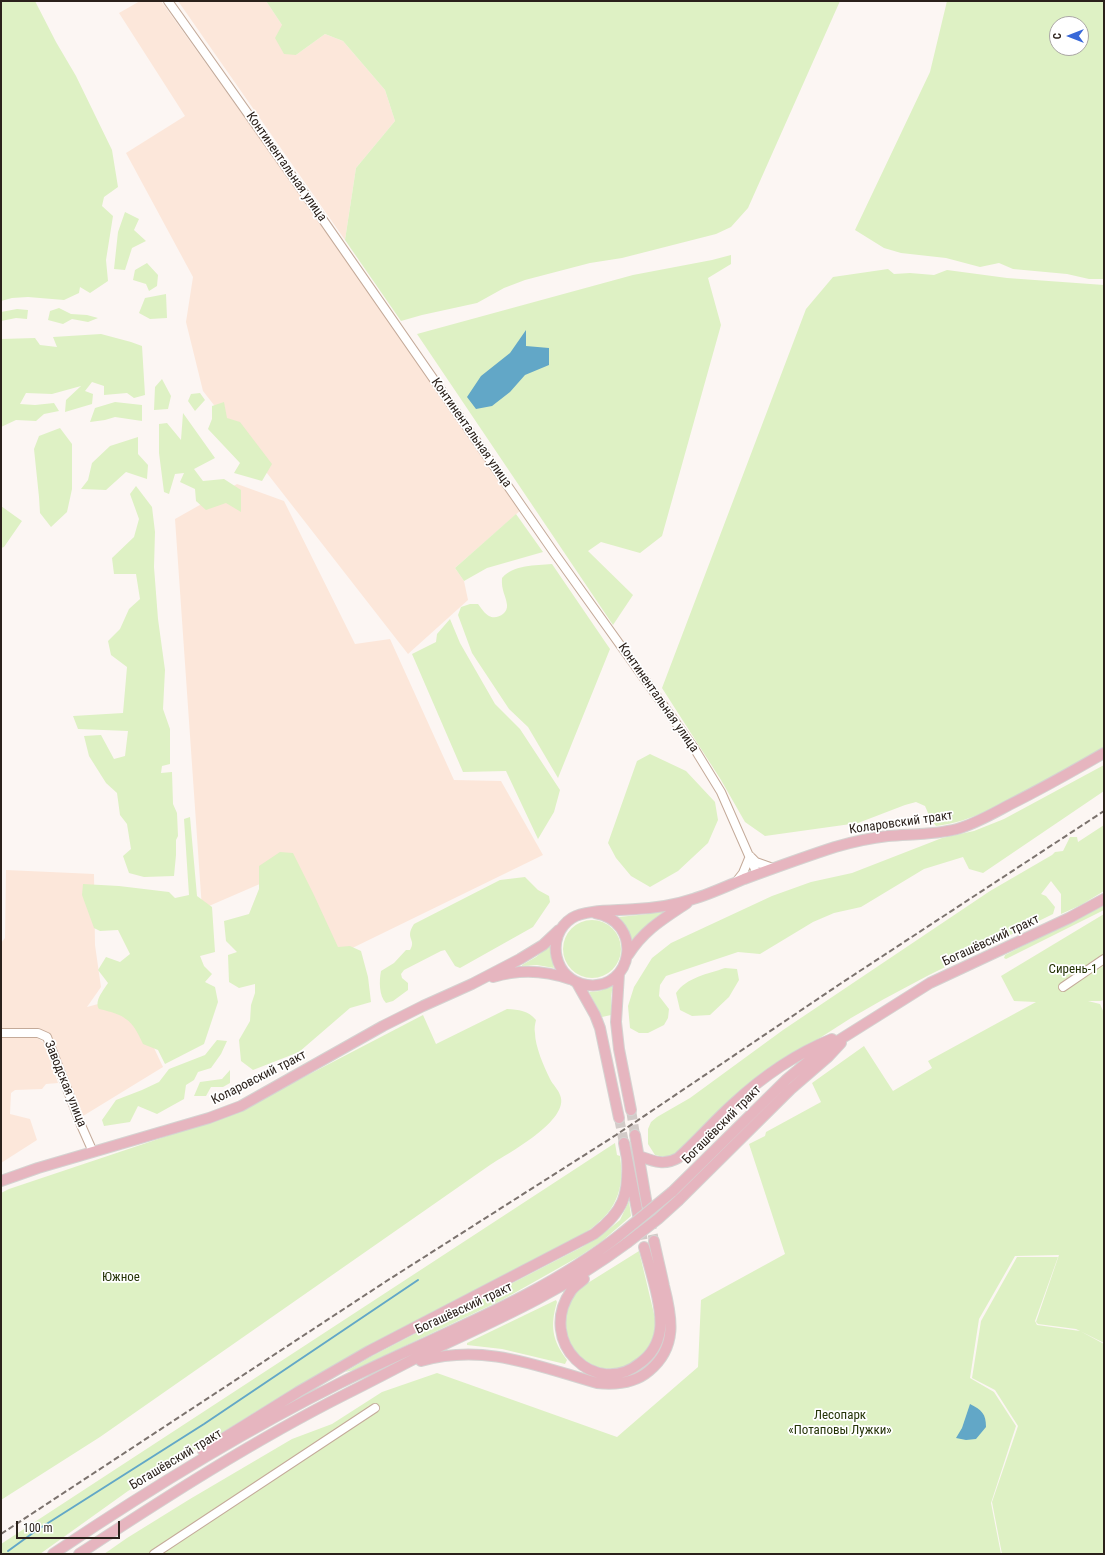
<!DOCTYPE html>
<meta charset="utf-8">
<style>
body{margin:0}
#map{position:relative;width:1105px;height:1555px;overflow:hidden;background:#fcf6f3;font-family:"Roboto Condensed",sans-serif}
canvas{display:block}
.frame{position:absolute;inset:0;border:2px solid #2b211b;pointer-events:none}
.north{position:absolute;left:1049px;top:16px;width:40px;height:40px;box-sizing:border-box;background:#fff;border:1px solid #aaa6a4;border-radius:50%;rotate:270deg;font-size:11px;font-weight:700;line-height:16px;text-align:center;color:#2b211b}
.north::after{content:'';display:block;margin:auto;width:14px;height:18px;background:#3868d8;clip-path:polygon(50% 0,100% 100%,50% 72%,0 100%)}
.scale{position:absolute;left:16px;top:1521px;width:104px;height:18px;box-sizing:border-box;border:2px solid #2b211b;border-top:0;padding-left:5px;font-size:12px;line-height:14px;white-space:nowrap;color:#2b211b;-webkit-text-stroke:3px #fff;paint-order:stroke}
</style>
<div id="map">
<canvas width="1105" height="1555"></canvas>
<div class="frame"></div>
<div class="north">С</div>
<div class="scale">100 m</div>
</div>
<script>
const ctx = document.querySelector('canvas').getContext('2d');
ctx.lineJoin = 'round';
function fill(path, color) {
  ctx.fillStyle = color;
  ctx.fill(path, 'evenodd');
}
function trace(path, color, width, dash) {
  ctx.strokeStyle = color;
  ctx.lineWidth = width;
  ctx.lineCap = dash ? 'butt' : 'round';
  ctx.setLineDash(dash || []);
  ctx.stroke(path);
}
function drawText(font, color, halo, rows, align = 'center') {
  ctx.font = font + ' "Roboto Condensed",sans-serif';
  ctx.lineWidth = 3.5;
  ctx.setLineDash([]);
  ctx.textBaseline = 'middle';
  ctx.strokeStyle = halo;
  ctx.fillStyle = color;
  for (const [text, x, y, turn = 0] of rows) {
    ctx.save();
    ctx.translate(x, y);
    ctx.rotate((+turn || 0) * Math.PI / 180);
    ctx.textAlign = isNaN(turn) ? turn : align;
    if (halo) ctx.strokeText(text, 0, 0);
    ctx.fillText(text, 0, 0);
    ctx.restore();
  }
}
fill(new Path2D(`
 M 140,1 L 161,1 L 339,249 L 521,510 L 455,568 L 464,581 L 468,600 L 408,654 L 203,391 L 186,322 L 193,277 L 126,153 L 185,116 L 119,13 Z
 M 178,1 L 266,1 L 282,25 L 296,55 L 325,34 L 343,41 L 385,90 L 395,121 L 356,168 L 345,240 Z
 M 237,484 L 284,501 L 355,644 L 390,639 L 454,780 L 501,781 L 543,855 L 338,955 L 299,867 L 202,909 L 175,519 Z
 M 6,870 L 94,874 L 95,945 L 101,987 L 87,1007 L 124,997 L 146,1031 L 163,1067 L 83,1116 L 55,1045 L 48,1032 L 1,1029 L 1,943 L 5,938 Z
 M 1,1036 L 35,1036 L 44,1043 L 58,1083 L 46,1084 L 42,1089 L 15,1090 L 11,1093 L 10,1114 L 30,1119 L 37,1140 L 1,1163 Z`), '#fce7da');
fill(new Path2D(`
 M 1,1 L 35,1 L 56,42 L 76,76 L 112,150 L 118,187 L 104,197 L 102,206 L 113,216 L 106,260 L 108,281 L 90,293 L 80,287 L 79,293 L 64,300 L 28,297 L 12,298 L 1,301 Z
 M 266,1 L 840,1 L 748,208 L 731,227 L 716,234 L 622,258 L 590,263 L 525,280 L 504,288 L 477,303 L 422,315 L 401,321 L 345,240 L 356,168 L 395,121 L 385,90 L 343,41 L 325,34 L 296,55 L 284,54 L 275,38 L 282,25 Z
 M 947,1 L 1104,1 L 1104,279 L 1089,279 L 1067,274 L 1013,269 L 999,263 L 980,267 L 946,258 L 901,253 L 884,248 L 855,230 L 930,72 ZM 1057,24 L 1081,24 L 1081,48 L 1057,48 Z
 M 125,212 L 139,219 L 134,230 L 146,241 L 132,248 L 125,270 L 114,269 L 118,232 Z
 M 731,255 L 731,264 L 708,278 L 721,325 L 662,536 L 640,553 L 601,542 L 588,551 L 633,595 L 613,625 L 417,334 L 633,275 L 712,260 Z
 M 147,263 L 158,275 L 157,286 L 149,291 L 146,284 L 133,280 L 135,270 Z
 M 888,269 L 894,274 L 910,273 L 934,275 L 947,270 L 1007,278 L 1104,285 L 1104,748 C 1082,762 1058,774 1035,786 C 1004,803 972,822 936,826 L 931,820 L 925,806 L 916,802 L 905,805 L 858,823 L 765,836 L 745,822 L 721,780 L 662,688 L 806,309 L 833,277 Z
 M 166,294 L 167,318 L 150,319 L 139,313 L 145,298 Z
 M 59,308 L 71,314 L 87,315 L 98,318 L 88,322 L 72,319 L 63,324 L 48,320 L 50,311 Z
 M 17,309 L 28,310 L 27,319 L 16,318 L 1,321 L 1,312 Z
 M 101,334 L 131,342 L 142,346 L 145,395 L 134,398 L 127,393 L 104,395 L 104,386 L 92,382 L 85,391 L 93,394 L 92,404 L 65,412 L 66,400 L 81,386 L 52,394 L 26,393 L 20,404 L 35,405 L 54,403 L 59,411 L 44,414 L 36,421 L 16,420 L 1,427 L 1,339 L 35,338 L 40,345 L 57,347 L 53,337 Z
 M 162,379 L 171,396 L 168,409 L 154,410 L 155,387 Z
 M 200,393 L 205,400 L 195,411 L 188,401 L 191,394 Z
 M 115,402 L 142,405 L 142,421 L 115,417 L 105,420 L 90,422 L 95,408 Z
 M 224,402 L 227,418 L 240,422 L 272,464 L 262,481 L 234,473 L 240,463 L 208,429 L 212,419 L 212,406 Z
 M 183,413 L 215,458 L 194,469 L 203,481 L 224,479 L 241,490 L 241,512 L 226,503 L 206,510 L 196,501 L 195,489 L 180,482 L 184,473 L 175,474 L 169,494 L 164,492 L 159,453 L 159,424 L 167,423 L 181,440 Z
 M 60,428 L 72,444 L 72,489 L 67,512 L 51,527 L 40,513 L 39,497 L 34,449 L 39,436 Z
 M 138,437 L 138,454 L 148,465 L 147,479 L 126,472 L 106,490 L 81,489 L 88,480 L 92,463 L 110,446 Z
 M 136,486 L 152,507 L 155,532 L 154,567 L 158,619 L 165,670 L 163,709 L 170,729 L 170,764 L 162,766 L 161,773 L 172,772 L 173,804 L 177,813 L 178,836 L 176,840 L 176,855 L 174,876 L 144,877 L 129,873 L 123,856 L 131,849 L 127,824 L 120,815 L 117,793 L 106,783 L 89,756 L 84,736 L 101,735 L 114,759 L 125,756 L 128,731 L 78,729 L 73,716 L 123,713 L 127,667 L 111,655 L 108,641 L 120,629 L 129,609 L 140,599 L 136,574 L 114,574 L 112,558 L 134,537 L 139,519 L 130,494 Z
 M 1,506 L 22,521 L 4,547 L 1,548 Z
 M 516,514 L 543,552 L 487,568 L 464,581 L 455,568 Z
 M 552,564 L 610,649 L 558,778 L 528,727 L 509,709 L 472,653 L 458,615 L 461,607 L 470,604 L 478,604 C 481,608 485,614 489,616 C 496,620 508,614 507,605 C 506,595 501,591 502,578 C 514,564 535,566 552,564 Z
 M 450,619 L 460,643 L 495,704 L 520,729 L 560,790 L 554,812 L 538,839 L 506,771 L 463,772 L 412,654 L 436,642 L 437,634 Z
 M 650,754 L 686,771 L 715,802 L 718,820 L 708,843 L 678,871 L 650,887 L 631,876 L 616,858 L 608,843 L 637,761 Z
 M 1104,765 L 1104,791 L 983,873 L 969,869 L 963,857 L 924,869 L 861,907 L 834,913 L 813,922 L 760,954 L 738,952 L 666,976 L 660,985 L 659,996 L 669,1009 L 668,1018 L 664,1025 L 648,1033 L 639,1033 L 630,1028 L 628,1006 L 634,987 L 652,958 L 671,943 L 772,896 L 811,882 L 852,873 L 942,838 L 974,831 L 1004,819 Z
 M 190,817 L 197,896 L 212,907 L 215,952 L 200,956 L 204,966 L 212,974 L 205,982 L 215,987 L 218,1002 L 204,1044 L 165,1064 L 158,1050 L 143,1044 C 132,1019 125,1015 99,1009 C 94,1001 103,991 108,983 L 98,970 L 106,957 L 120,962 L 130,954 L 118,930 L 100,931 L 94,928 L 82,895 L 83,884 L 119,886 L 169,892 L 175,898 L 189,895 L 184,819 Z
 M 1104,825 L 1104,891 L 1081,905 L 1061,914 L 1061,894 L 1051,881 L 1041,894 L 1046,896 L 1055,907 L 1053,914 L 929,975 L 884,999 L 851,1018 L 748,1084 L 673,1156 L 669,1158 L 655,1155 L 648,1144 L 648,1129 L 651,1122 L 657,1117 L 690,1098 L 783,1030 L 990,891 L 1052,855 L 1055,852 L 1063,851 L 1070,837 L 1077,837 L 1078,842 Z
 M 280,852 L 293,853 L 313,893 L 338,947 L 350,946 L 361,951 L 368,977 L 371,1002 L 350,1008 L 299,1052 L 253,1070 L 241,1061 L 239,1040 L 250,1021 L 251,1005 L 255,993 L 255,984 L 239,988 L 229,982 L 228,955 L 237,952 L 226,941 L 224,921 L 249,914 L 259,889 L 259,866 Z
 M 525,877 L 538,890 L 549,896 L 550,902 L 533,927 L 460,968 L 455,966 L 445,950 L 441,951 L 404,970 L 401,974 L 402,978 L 408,983 L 408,990 L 393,1001 L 386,1003 C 379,996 379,981 381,971 L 394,963 L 406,950 L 410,950 C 417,939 404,939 414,924 L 500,880 Z
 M 681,904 L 633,943 L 628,929 L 619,917 L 648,914 Z
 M 1104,905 L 1104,910 L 1006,959 L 1004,958 L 1005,955 Z
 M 1104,914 L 1104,1000 L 1100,1001 L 1088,1001 L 1100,1004 L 1104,1013 L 1104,1343 L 1080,1331 L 1104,1344 L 1104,1554 L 1002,1554 L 992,1502 L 1018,1426 L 995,1390 L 972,1378 L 981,1321 L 1017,1257 L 1058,1257 L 1035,1321 L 1037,1325 L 1080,1331 L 1076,1329 L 1038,1324 L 1036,1322 L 1059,1255 L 1015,1256 L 979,1319 L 970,1378 L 994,1392 L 1016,1426 L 991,1503 L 1001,1554 L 104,1554 L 127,1538 L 190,1499 L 292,1439 L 332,1424 L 382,1392 L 437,1373 L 617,1437 L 698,1367 L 701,1300 L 785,1254 L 749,1144 L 765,1136 L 766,1132 L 821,1102 L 812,1083 L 864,1046 L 893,1091 L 932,1068 L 928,1061 L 1036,1002 L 1014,1001 L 1001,976 Z
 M563 949a29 29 0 1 1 58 0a29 29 0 1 1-58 0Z
 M 551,945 L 551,955 L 554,968 L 537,965 L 522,966 L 522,965 L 536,957 Z
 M 725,968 L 737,969 L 739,980 L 729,997 L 710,1015 L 692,1016 L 680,1010 L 676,993 C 687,977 708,974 725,968 Z
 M 613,985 L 611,996 L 611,1015 L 602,1017 L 589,992 L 600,991 Z
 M 507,1009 C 519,1010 528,1010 536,1020 C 535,1024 534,1029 535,1033 C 535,1046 544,1067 550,1079 C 553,1085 558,1089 560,1095 C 571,1120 507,1154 490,1165 L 100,1437 L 1,1500 L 1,1193 L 9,1189 L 233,1114 L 423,1015 L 436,1044 Z
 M 217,1040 L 227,1041 L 221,1054 L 211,1068 L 198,1072 L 194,1080 L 186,1085 L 184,1099 L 157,1114 L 138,1106 L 130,1122 L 104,1126 L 102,1120 L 116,1100 L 142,1090 L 159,1082 L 169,1069 L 205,1055 Z
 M 230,1070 L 230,1083 L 223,1087 L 211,1087 L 206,1096 L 194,1096 L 200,1082 L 222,1079 Z
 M 615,1143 L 617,1155 L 620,1156 C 626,1197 611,1217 577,1238 L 367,1347 L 265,1406 L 128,1491 L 40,1554 L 1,1554 L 1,1544 Z
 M 629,1201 L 631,1216 L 601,1242 L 580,1256 L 502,1300 L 354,1370 L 345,1372 L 372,1356 L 582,1247 L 609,1229 L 620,1220 Z
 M 639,1251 L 655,1318 C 655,1327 655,1336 651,1345 C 649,1349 644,1353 641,1356 C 611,1385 564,1361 566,1321 C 567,1306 572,1295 583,1286 Z
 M 556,1300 L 557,1302 C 550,1326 552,1340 567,1360 L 565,1364 L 502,1349 L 467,1345 L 467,1343 Z`), '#def1c4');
fill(new Path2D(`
 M 526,330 L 526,346 L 549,348 L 549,365 L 525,375 L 510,392 L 492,406 L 476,409 L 467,397 L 481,376 L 510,353 Z
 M 970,1404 C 982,1410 986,1414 986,1427 L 976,1439 L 966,1440 L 956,1438 L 962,1428 Z`), '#62a7c7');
trace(new Path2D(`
 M 8,1551 L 37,1530 L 204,1424 L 418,1280`), '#62a7c7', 2);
trace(new Path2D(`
 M 631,1110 L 635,1135
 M 619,1118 L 624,1143
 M 647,1205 L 654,1241
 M 638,1215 L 644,1247`), '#d2cbc8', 10, [10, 5]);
const minor = new Path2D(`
 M 168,1 L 312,204 L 555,554 L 694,748 L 721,792 L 757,874
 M 751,857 L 756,862 L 773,868
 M 736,882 L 743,873 L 750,856
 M 1063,987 L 1104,959
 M 1,1033 L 38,1033 L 47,1037 L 81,1125 L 93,1152
 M 154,1554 L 375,1408`);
const major = new Path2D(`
 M 595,913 C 644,921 634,991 587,985 C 554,981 544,936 572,918 C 586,909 619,911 636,909 C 655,908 675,905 693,899 C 710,894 727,886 744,879 C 774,868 804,857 835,847 C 852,842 870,838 888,836 C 910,834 934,835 957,829 C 975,824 992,814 1009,805 C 1041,789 1073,771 1104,753
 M 628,955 C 644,930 663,919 687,903
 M 619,974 L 616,1022 L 619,1049 L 631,1110
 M 493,977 C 519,969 544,970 570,979
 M 577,983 L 595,1015 L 600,1028 L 619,1118
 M 635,1135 L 647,1205
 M 624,1143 L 638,1215
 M 639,1156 C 653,1161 664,1166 678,1158 C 697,1141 714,1121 733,1104 C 761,1078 795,1054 832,1039
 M 1,1181 L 38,1168 L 209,1118 L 241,1106 L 383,1026 L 423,1006 L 472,984 L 520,959 L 543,945 L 559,930
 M 672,1192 L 787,1079 L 817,1054 L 930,983 L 1069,918 L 1104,899
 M 679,1200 L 791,1089 L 828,1057 L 841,1043
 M 584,1279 C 580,1283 574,1286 571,1291 C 536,1342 596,1399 640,1363 C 651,1355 658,1344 660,1330 C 663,1307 650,1270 644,1247
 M 421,1361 C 484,1343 537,1366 597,1383 C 616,1385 635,1383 649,1371 C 678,1347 672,1317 664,1286 C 661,1271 657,1256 654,1241
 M 203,1451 L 298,1392 L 369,1351 L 594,1234 C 624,1211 629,1195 627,1158
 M 53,1554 C 145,1492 240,1433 340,1383 C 433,1336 538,1300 621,1234
 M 79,1554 C 166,1497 253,1441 346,1394 C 374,1380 402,1365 430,1351 C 501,1318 564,1290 627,1243`);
trace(minor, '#c4aa99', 10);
trace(major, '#d5d3d1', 12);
trace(minor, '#fff', 8);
trace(major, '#e6b5bf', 10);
trace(new Path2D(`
 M 1,1534 L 385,1282 L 616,1135 L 840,984 L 1104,811`), '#7b726d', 2, [6, 3]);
const majorBridge = new Path2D(`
 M 621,1234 L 672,1192
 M 627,1243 L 658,1219 L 679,1200`);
trace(majorBridge, '#d5d3d1', 12, []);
trace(majorBridge, '#e6b5bf', 10);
drawText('13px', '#2b211b', '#fff', [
 ["Континентальная улица",286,167,55],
 ["Континентальная улица",471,433,55],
 ["Континентальная улица",658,698,55],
 ["Коларовский тракт",901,823,-8],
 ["Богашёвский тракт",991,941,-25],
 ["Коларовский тракт",259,1078,-27],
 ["Заводская улица",65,1084,68],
 ["Богашёвский тракт",722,1125,-45],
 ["Богашёвский тракт",464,1309,-25],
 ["Богашёвский тракт",176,1460,-31]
]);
drawText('13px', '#253407', '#fff', [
 ["Сирень-1",1073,970],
 ["Южное",121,1278],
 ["Лесопарк",840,1416],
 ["«Потаповы Лужки»",840,1431]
]);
</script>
